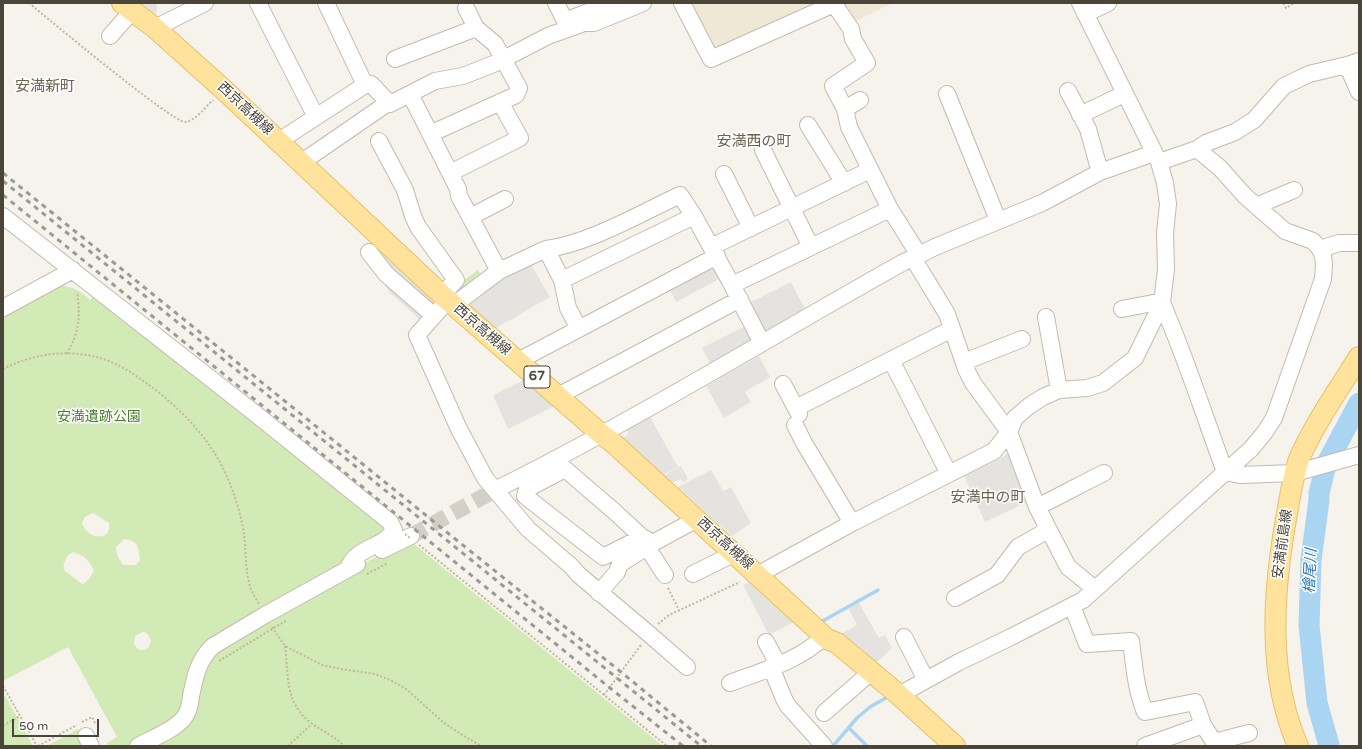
<!DOCTYPE html>
<meta charset="utf-8">
<style>
body{margin:0}
#map{position:relative;width:1362px;height:749px;overflow:hidden;background:#f6f3ec;font-family:"Varela Round",sans-serif}
canvas{display:block}
.frame{position:absolute;inset:0;border:4px solid #4b4439;pointer-events:none}
.scale{position:absolute;left:12px;top:719px;width:87px;height:18px;box-sizing:border-box;border:2px solid #4b4439;border-top:0;padding-left:5px;font-size:12px;line-height:14px;white-space:nowrap;color:#4b4439;-webkit-text-stroke:3px #fff;paint-order:stroke}
</style>
<div id="map">
<canvas width="1362" height="749"></canvas>
<div class="frame"></div>
<div class="scale">50 m</div>
</div>
<script>
const ctx = document.querySelector('canvas').getContext('2d');
ctx.lineJoin = 'round';
function fill(path, color) {
  ctx.fillStyle = color;
  ctx.fill(path, 'evenodd');
}
function trace(path, color, width, dash) {
  ctx.strokeStyle = color;
  ctx.lineWidth = width;
  ctx.lineCap = dash ? 'butt' : 'round';
  ctx.setLineDash(dash || []);
  ctx.stroke(path);
}
function drawText(font, color, halo, rows, align = 'center') {
  ctx.font = font + ' "Varela Round","Noto Sans JP",sans-serif';
  ctx.lineWidth = 3;
  ctx.setLineDash([]);
  ctx.textBaseline = 'middle';
  ctx.strokeStyle = halo;
  ctx.fillStyle = color;
  for (const [text, x, y, turn = 0] of rows) {
    ctx.save();
    ctx.translate(x, y);
    ctx.rotate((+turn || 0) * Math.PI / 180);
    ctx.textAlign = isNaN(turn) ? turn : align;
    if (halo) ctx.strokeText(text, 0, 0);
    ctx.fillText(text, 0, 0);
    ctx.restore();
  }
}
fill(new Path2D(`
 M 691,3 L 823,3 L 714,51 Z
 M 839,3 L 893,3 L 854,22 Z`), '#efe8d6');
fill(new Path2D(`
 M 478,270 L 483,277 L 464,291 L 459,286 L 464,280 Z
 M 61,281 C 66,290 69,285 77,290 C 81,292 86,296 90,300 L 97,292 L 388,531 L 341,566 L 214,639 L 184,705 L 169,724 L 130,746 L 109,746 L 107,743 L 117,737 L 68,647 L 3,681 L 3,313 ZM 93,513 L 109,523 C 112,542 87,540 82,523 L 85,517 ZM 124,539 C 139,540 138,547 140,560 L 136,565 L 123,565 C 119,559 116,554 116,547 ZM 73,552 C 84,556 89,559 94,571 C 91,576 88,582 82,584 L 65,571 C 61,565 66,555 73,552 ZM 143,632 L 147,633 L 151,640 L 149,647 C 143,652 137,651 134,643 L 135,636 Z
 M 409,540 L 663,746 L 147,746 L 174,731 L 208,658 L 343,574 Z
 M 3,692 L 33,746 L 3,746 Z
 M 78,729 L 87,746 L 47,746 Z`), '#d2eab5');
fill(new Path2D(`
 M 132,3 L 155,3 L 157,7 L 154,22 Z
 M 372,242 L 447,308 L 427,326 L 389,292 L 366,248 Z
 M 714,262 L 723,277 L 676,302 L 668,286 Z
 M 530,263 L 550,297 L 493,330 L 463,305 L 503,276 Z
 M 791,282 L 806,311 L 763,335 L 747,304 Z
 M 747,325 L 754,340 L 711,365 L 702,348 Z
 M 759,356 L 770,377 L 745,392 L 751,402 L 724,418 L 706,386 Z
 M 530,377 L 561,403 L 508,429 L 493,395 Z
 M 650,417 L 678,467 L 663,475 L 638,453 L 623,438 L 628,434 L 627,430 Z
 M 1011,451 L 1030,501 L 985,522 L 964,476 L 1001,458 Z
 M 681,466 L 688,479 L 683,482 L 681,479 L 672,483 L 663,476 Z
 M 711,470 L 723,491 L 731,487 L 751,523 L 732,536 L 678,487 Z
 M 757,578 L 800,619 L 769,635 L 743,585 Z
 M 859,603 L 879,638 L 885,635 L 892,648 L 876,663 L 841,634 L 857,625 L 848,608 Z`), '#e5e3e0');
trace(new Path2D(`
 M 819,623 L 878,590
 M 849,728 L 867,746
 M 833,746 L 857,718 L 870,707 L 889,696`), '#a9d4f2', 3.5);
trace(new Path2D(`
 M 1328,746 L 1329,745 L 1317,703 L 1309,625 L 1311,560 L 1319,500 L 1319,493 L 1326,465 L 1359,403`), '#a9d4f2', 21);
trace(new Path2D(`
 M 411,536 L 499,488`), '#d4d0c8', 16, [16, 8]);
const minor = new Path2D(`
 M 258,3 L 316,117
 M 326,3 L 365,85
 M 556,3 L 565,21 L 611,3
 M 682,3 L 711,59 L 834,4 L 851,29 L 853,39 L 867,63 L 833,86 L 845,109 L 849,127 L 890,209 L 919,255
 M 1085,14 L 1108,3
 M 155,28 L 205,3
 M 110,36 L 132,11
 M 395,59 L 476,28
 M 1347,65 L 1359,92
 M 1068,91 L 1088,129 L 1100,172
 M 410,94 L 458,189 L 459,196 L 499,271
 M 947,94 L 998,220
 M 845,109 L 860,100
 M 1080,115 L 1124,94
 M 808,125 L 844,183
 M 430,134 L 516,95 L 519,88 L 495,44 L 476,28 L 466,8
 M 279,141 L 365,85 L 371,84 L 390,104
 M 379,141 L 405,190 L 413,216 L 418,227 L 456,280 L 442,295
 M 1197,149 L 1206,143 L 1235,132 L 1254,120 L 1284,86 L 1309,74 L 1347,65 L 1359,61
 M 763,150 L 811,247
 M 302,162 L 385,105 L 390,104 L 435,81 L 463,76 L 496,63 L 548,36 L 584,23 L 594,23 L 643,3
 M 450,173 L 520,138 L 500,102
 M 724,174 L 751,228
 M 1256,206 L 1294,190
 M 3,216 L 252,411 L 390,522 L 394,530 C 384,548 357,546 348,568
 M 470,217 L 505,199
 M 711,247 L 870,170
 M 546,249 C 588,244 641,213 680,195 L 694,216
 M 1320,249 L 1339,243 L 1359,243
 M 369,252 L 386,274 L 434,316
 M 913,258 L 947,314 L 966,369 L 973,383 L 1009,432 L 1037,507 L 1068,567 L 1095,589
 M 562,280 L 568,308 L 579,329
 M 732,285 L 890,209
 M 448,300 L 417,335 L 458,427 L 485,478 L 528,529 L 571,566 L 579,575 L 649,634 L 687,667
 M 1162,303 C 1186,358 1204,415 1225,472
 M 454,305 L 499,271 L 546,249 L 562,280 L 694,216 L 732,285 L 762,343
 M 3,308 L 73,270
 M 1122,309 L 1153,303 L 1162,303
 M 1046,317 L 1059,390
 M 891,360 L 949,474
 M 518,361 L 717,256
 M 964,362 L 1022,339
 M 783,384 L 799,414
 M 558,396 L 740,299
 M 796,408 L 952,329
 M 795,425 L 804,443 L 852,523
 M 1225,472 L 1240,475 L 1295,473 L 1359,455
 M 499,488 C 637,419 768,338 902,263 L 913,258 L 935,247 L 1042,203 L 1100,172 L 1154,153
 M 1037,507 C 1060,496 1081,484 1104,473
 M 642,537 L 603,557 L 525,496 L 527,489 L 565,469 L 615,512 L 642,537 L 653,543 L 697,519
 M 647,547 L 665,575
 M 382,550 L 411,536
 M 761,573 L 852,523 L 994,451 L 1009,432 L 1015,418 L 1029,406 L 1043,397 L 1059,390 L 1087,388 L 1103,383 L 1135,358 L 1162,303 L 1166,269 L 1165,233 L 1168,204 L 1165,183 L 1159,162 L 1080,3
 M 693,574 L 735,553
 M 599,593 L 617,572 L 620,564 L 650,545
 M 955,598 L 997,575 L 1018,547 L 1048,530
 M 1072,606 L 1087,644 L 1131,641 C 1134,665 1136,690 1145,712 L 1195,702 L 1203,725 L 1214,742 L 1249,733
 M 904,637 L 926,680
 M 766,642 L 778,664
 M 771,667 L 784,699 L 788,706 L 824,746
 M 730,683 C 762,671 799,661 825,636
 M 899,695 L 959,662 L 1011,637 L 1083,600 L 1251,449 L 1265,432 L 1274,418 L 1323,279 L 1324,265 L 1323,256 L 1320,249 L 1313,241 L 1285,231 L 1245,196 L 1220,168 L 1197,149 L 1159,162
 M 824,713 L 871,672
 M 86,736 L 91,746
 M 138,746 C 151,739 174,730 183,719 C 189,712 190,704 191,696 C 195,677 198,660 213,646 L 265,615 L 357,564
 M 1145,746 L 1203,725`);
const major = new Path2D(`
 M 122,3 L 155,28 L 223,89 L 442,295 L 601,434 L 611,441 L 827,639 L 837,643 L 899,695 L 955,746
 M 1298,746 C 1267,675 1273,593 1286,519 C 1290,499 1292,478 1299,459 C 1315,423 1338,390 1359,357`);
trace(minor, '#c2bbae', 18);
trace(major, '#e6c16a', 22);
trace(new Path2D(`
 M 29,3 C 47,18 172,122 185,122 C 196,121 205,107 213,100
 M 1283,3 L 1286,8 L 1294,3
 M 67,354 C 79,331 81,318 77,292
 M 3,369 C 34,353 72,348 106,360 C 123,366 138,377 153,388 C 188,415 217,447 232,489 C 237,503 242,519 244,534 C 246,549 245,566 249,582 C 250,590 255,597 259,604
 M 419,545 L 667,746
 M 367,574 L 388,563
 M 668,588 L 679,610
 M 658,624 L 669,615 L 740,582
 M 272,627 L 285,646 L 322,665 L 341,669 L 375,674 L 390,680 L 405,688 L 443,722 L 462,735 L 481,746
 M 285,646 C 289,675 284,702 311,723 C 322,731 334,736 344,746
 M 219,661 L 287,620
 M 3,686 L 37,746
 M 604,695 L 641,645
 M 82,722 L 92,717 L 96,725
 M 3,726 L 20,716
 M 38,746 L 77,725
 M 288,746 L 312,724`), '#c4b79f', 2, [2, 2]);
trace(minor, '#fff', 16);
trace(major, '#ffe39c', 20);
trace(new Path2D(`
 M 3,173 L 454,538 L 621,672 L 711,746
 M 3,181 L 701,746
 M 3,195 L 610,688 L 683,746`), '#9a9a9a', 3, [5, 5]);
trace(new Path2D(`
 M 405,534 L 411,539`), '#c4b79f', 2, [2, 2]);
for (const [x, y, w] of [
 [537,377,26]
]) {
  const box = new Path2D();
  box.roundRect(x - w / 2, y - 11, w, 22, 3);
  ctx.fillStyle = '#fff';
  ctx.fill(box);
  trace(box, '#4b4439', 1);
}
drawText('bold 13px', '#4b4439', null, [
 ["67",537,377]
]);
drawText('14px', '#4b4439', '#fff', [
 ["西京高槻線",245,109,43],
 ["西京高槻線",482,330,41],
 ["西京高槻線",725,544,42],
 ["安満前島線",1283,544,-82]
]);
drawText('14px', '#4a7f2a', '#fff', [
 ["安満遺跡公園",99,417]
]);
drawText('15px', '#6e6250', '#fff', [
 ["安満新町",45,87],
 ["安満西の町",754,142],
 ["安満中の町",988,498]
]);
drawText('italic 15px', '#2e7ab2', '#fff', [
 ["檜尾川",1311,571,-87]
]);
</script>
